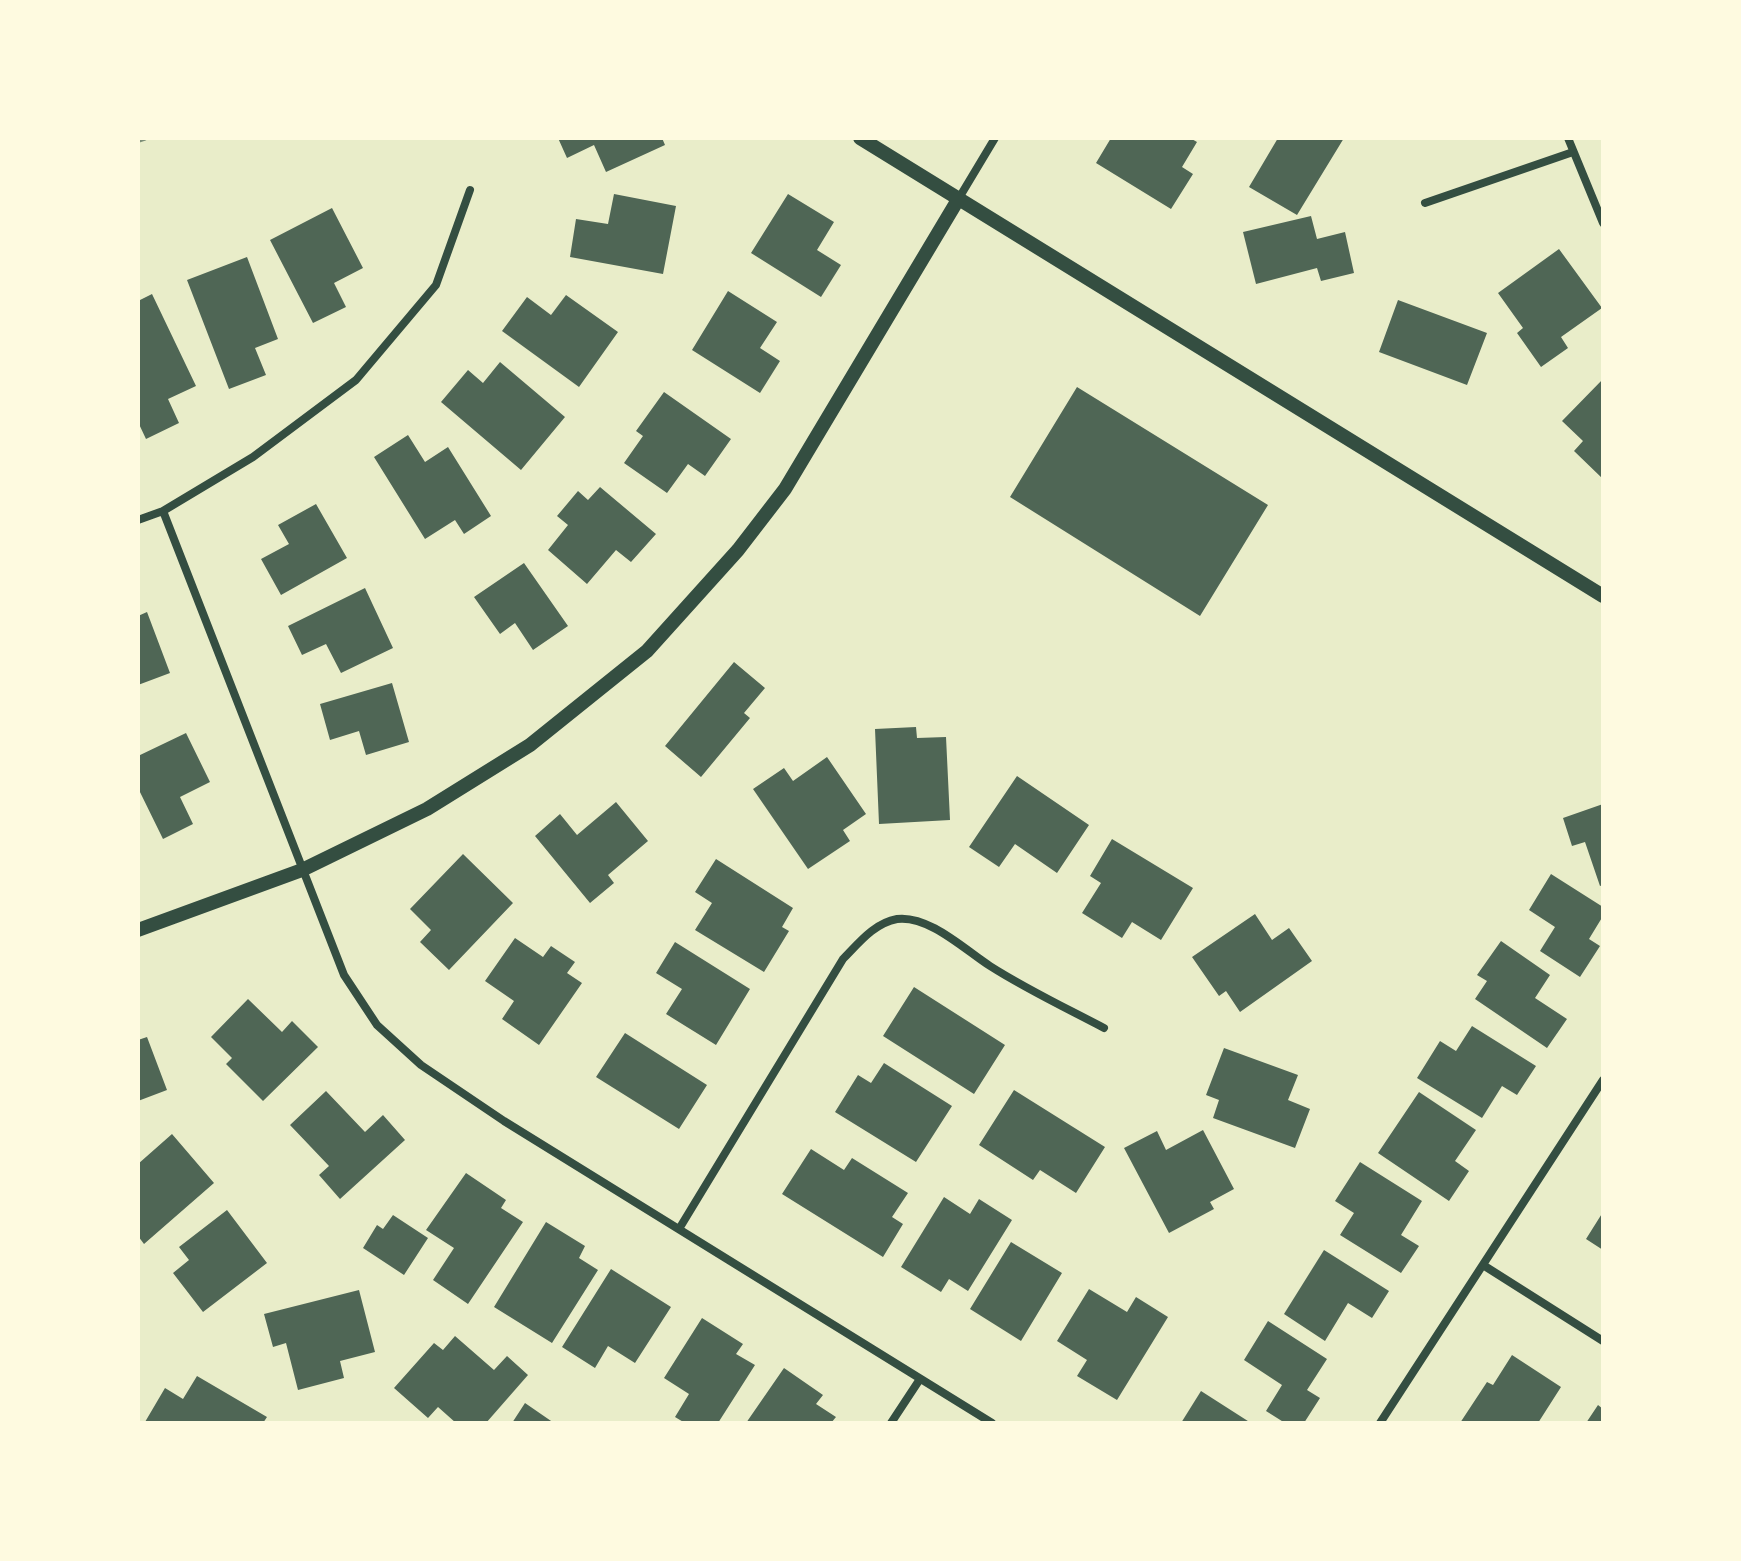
<!DOCTYPE html>
<style>
body{margin:0}
#map{position:relative;width:1741px;height:1561px;overflow:hidden;background:#e9edc9;font-family:"Golos Text",sans-serif}
canvas{display:block}
.frame{position:absolute;inset:0;border:140px solid #fefae0;pointer-events:none}
</style>
<div id="map">
<canvas width="1741" height="1561"></canvas>
<div class="frame"></div>
</div>
<script>
const ctx = document.querySelector('canvas').getContext('2d');
ctx.lineJoin = 'round';
function fill(path, color) {
  ctx.fillStyle = color;
  ctx.fill(path, 'evenodd');
}
function trace(path, color, width, dash) {
  ctx.strokeStyle = color;
  ctx.lineWidth = width;
  ctx.lineCap = dash ? 'butt' : 'round';
  ctx.setLineDash(dash || []);
  ctx.stroke(path);
}
fill(new Path2D(`
 M 558,138 L 662,138 L 665,145 L 606,172 L 594,145 L 567,158 Z
 M 1111,138 L 1190,138 L 1197,142 L 1182,167 L 1193,174 L 1171,209 L 1096,163 Z
 M 1278,138 L 1344,138 L 1297,215 L 1249,187 Z
 M 614,194 L 676,206 L 663,274 L 570,257 L 576,219 L 608,224 Z
 M 788,194 L 834,222 L 817,250 L 841,265 L 821,297 L 751,253 Z
 M 332,208 L 363,268 L 334,283 L 346,307 L 313,323 L 270,240 Z
 M 1311,216 L 1317,239 L 1345,232 L 1354,273 L 1321,281 L 1317,268 L 1256,284 L 1243,232 Z
 M 1559,249 L 1602,308 L 1561,337 L 1568,348 L 1541,367 L 1517,333 L 1523,328 L 1498,293 Z
 M 247,257 L 278,339 L 255,348 L 266,375 L 229,389 L 187,280 Z
 M 728,291 L 777,322 L 760,348 L 780,361 L 760,393 L 692,350 Z
 M 152,294 L 196,386 L 168,399 L 179,423 L 146,439 L 138,422 L 138,301 Z
 M 566,295 L 618,332 L 579,387 L 502,331 L 527,297 L 551,315 Z
 M 1398,300 L 1487,333 L 1467,385 L 1379,352 Z
 M 500,362 L 565,417 L 521,470 L 441,402 L 468,370 L 483,383 Z
 M 1603,379 L 1603,479 L 1574,451 L 1583,441 L 1562,421 Z
 M 1077,387 L 1268,505 L 1200,616 L 1010,497 Z
 M 664,392 L 731,439 L 705,476 L 688,464 L 667,493 L 624,463 L 643,436 L 636,431 Z
 M 408,435 L 425,462 L 448,447 L 491,516 L 464,534 L 455,520 L 425,539 L 374,457 Z
 M 600,487 L 656,534 L 631,562 L 616,550 L 587,584 L 548,550 L 568,525 L 557,516 L 578,491 L 588,500 Z
 M 316,504 L 347,558 L 281,595 L 261,559 L 289,544 L 278,525 Z
 M 524,563 L 568,626 L 533,650 L 515,623 L 500,634 L 474,597 Z
 M 365,588 L 393,648 L 341,673 L 326,644 L 302,655 L 288,626 Z
 M 147,612 L 170,673 L 138,685 L 138,616 Z
 M 734,662 L 765,688 L 744,713 L 750,718 L 701,777 L 665,746 Z
 M 392,683 L 409,742 L 366,755 L 359,731 L 330,740 L 320,704 Z
 M 916,727 L 917,738 L 946,737 L 950,820 L 879,824 L 875,729 Z
 M 186,733 L 210,782 L 180,797 L 193,824 L 163,839 L 138,788 L 138,756 Z
 M 827,757 L 866,814 L 843,830 L 850,841 L 808,869 L 753,789 L 784,768 L 793,781 Z
 M 1017,776 L 1089,825 L 1057,873 L 1015,844 L 999,867 L 969,847 Z
 M 616,802 L 648,841 L 608,875 L 614,883 L 590,903 L 535,836 L 560,814 L 577,835 Z
 M 1603,804 L 1603,885 L 1600,886 L 1585,842 L 1572,846 L 1563,818 Z
 M 1112,839 L 1193,888 L 1161,940 L 1132,922 L 1122,938 L 1082,913 L 1101,883 L 1090,876 Z
 M 463,854 L 513,903 L 449,970 L 420,942 L 431,930 L 410,909 Z
 M 716,859 L 793,908 L 782,927 L 789,931 L 764,972 L 695,930 L 712,903 L 695,892 Z
 M 1551,874 L 1603,907 L 1603,916 L 1589,939 L 1600,946 L 1580,977 L 1540,951 L 1555,927 L 1529,910 Z
 M 1255,914 L 1272,940 L 1289,928 L 1312,961 L 1240,1012 L 1226,991 L 1219,996 L 1192,957 Z
 M 515,938 L 543,957 L 551,946 L 575,962 L 567,973 L 582,983 L 539,1045 L 502,1019 L 514,1001 L 485,981 Z
 M 1501,941 L 1550,975 L 1535,998 L 1567,1019 L 1547,1048 L 1475,999 L 1487,981 L 1477,975 Z
 M 675,942 L 750,989 L 716,1045 L 666,1014 L 682,989 L 656,973 Z
 M 914,987 L 1005,1045 L 974,1094 L 883,1036 Z
 M 248,999 L 282,1032 L 292,1021 L 318,1047 L 263,1101 L 226,1064 L 232,1058 L 211,1037 Z
 M 1472,1026 L 1536,1066 L 1517,1095 L 1502,1086 L 1482,1118 L 1417,1078 L 1440,1041 L 1456,1051 Z
 M 625,1033 L 707,1085 L 679,1129 L 596,1077 Z
 M 147,1037 L 167,1090 L 138,1101 L 138,1040 Z
 M 1224,1048 L 1298,1075 L 1288,1100 L 1310,1109 L 1295,1148 L 1213,1118 L 1219,1100 L 1206,1095 Z
 M 884,1063 L 952,1106 L 916,1162 L 835,1112 L 858,1075 L 871,1083 Z
 M 1014,1090 L 1105,1147 L 1076,1193 L 1040,1170 L 1033,1180 L 979,1145 Z
 M 326,1091 L 365,1132 L 383,1115 L 405,1140 L 340,1199 L 319,1175 L 329,1166 L 290,1125 Z
 M 1419,1092 L 1476,1130 L 1455,1161 L 1469,1171 L 1449,1201 L 1378,1153 Z
 M 1203,1130 L 1234,1189 L 1210,1202 L 1214,1209 L 1169,1233 L 1124,1148 L 1157,1131 L 1166,1150 Z
 M 172,1134 L 214,1183 L 144,1244 L 138,1236 L 138,1164 Z
 M 811,1149 L 844,1170 L 852,1158 L 908,1193 L 892,1217 L 903,1224 L 883,1257 L 782,1194 Z
 M 1360,1162 L 1422,1201 L 1401,1235 L 1419,1246 L 1401,1273 L 1340,1235 L 1354,1213 L 1335,1201 Z
 M 466,1173 L 506,1200 L 501,1208 L 523,1222 L 468,1304 L 433,1280 L 454,1248 L 426,1230 Z
 M 944,1197 L 970,1214 L 979,1199 L 1012,1220 L 968,1291 L 949,1279 L 941,1292 L 901,1267 Z
 M 227,1210 L 267,1263 L 203,1312 L 173,1273 L 189,1260 L 179,1247 Z
 M 1603,1212 L 1603,1250 L 1586,1239 Z
 M 393,1215 L 428,1238 L 404,1275 L 363,1248 L 377,1225 L 383,1229 Z
 M 546,1222 L 585,1246 L 579,1258 L 598,1270 L 552,1343 L 494,1307 Z
 M 1011,1242 L 1062,1273 L 1021,1341 L 970,1309 Z
 M 1324,1250 L 1389,1291 L 1372,1318 L 1348,1303 L 1325,1341 L 1284,1314 Z
 M 611,1269 L 671,1307 L 635,1363 L 608,1346 L 595,1368 L 562,1347 Z
 M 1089,1289 L 1127,1312 L 1136,1297 L 1168,1317 L 1117,1400 L 1077,1376 L 1087,1360 L 1057,1341 Z
 M 359,1290 L 375,1352 L 340,1361 L 344,1378 L 298,1390 L 286,1343 L 273,1347 L 264,1314 Z
 M 702,1318 L 743,1344 L 736,1354 L 755,1365 L 718,1423 L 685,1423 L 675,1417 L 689,1394 L 664,1378 Z
 M 1268,1321 L 1327,1359 L 1307,1390 L 1320,1398 L 1304,1423 L 1285,1423 L 1266,1411 L 1282,1385 L 1244,1360 Z
 M 455,1336 L 494,1370 L 507,1356 L 528,1375 L 486,1423 L 456,1423 L 438,1407 L 428,1418 L 394,1388 L 434,1343 L 443,1350 Z
 M 1512,1355 L 1561,1387 L 1538,1423 L 1460,1423 L 1487,1382 L 1493,1385 Z
 M 784,1368 L 823,1395 L 816,1404 L 836,1417 L 831,1423 L 746,1423 Z
 M 197,1376 L 267,1417 L 263,1423 L 145,1422 L 165,1388 L 183,1399 Z
 M 1201,1391 L 1251,1423 L 1181,1423 Z
 M 525,1403 L 554,1423 L 512,1423 Z
 M 1598,1405 L 1603,1409 L 1603,1423 L 1586,1423 Z`), '#4f6655');
trace(new Path2D(`
 M 1568,138 L 1603,223
 M 959,198 L 995,138
 M 1425,203 L 1573,152
 M 163,511 L 344,975 L 377,1025 L 421,1065 L 504,1121 L 992,1423
 M 138,520 L 163,511 L 253,457 L 356,380 L 436,285 L 470,190
 M 679,1229 L 843,959 C 858,944 874,923 897,919 C 929,915 965,950 990,966 C 1026,989 1066,1008 1104,1028
 M 1483,1265 L 1603,1341
 M 891,1423 L 920,1379
 M 1380,1423 L 1603,1080`), '#344e41', 8);
trace(new Path2D(`
 M 860,138 L 1603,596
 M 138,930 L 302,870 L 427,809 L 530,745 L 647,651 L 738,550 L 785,489 L 959,198`), '#344e41', 14);
trace(new Path2D(`
 M 138,140 L 144,138`), '#7c8e77', 6);
</script>
